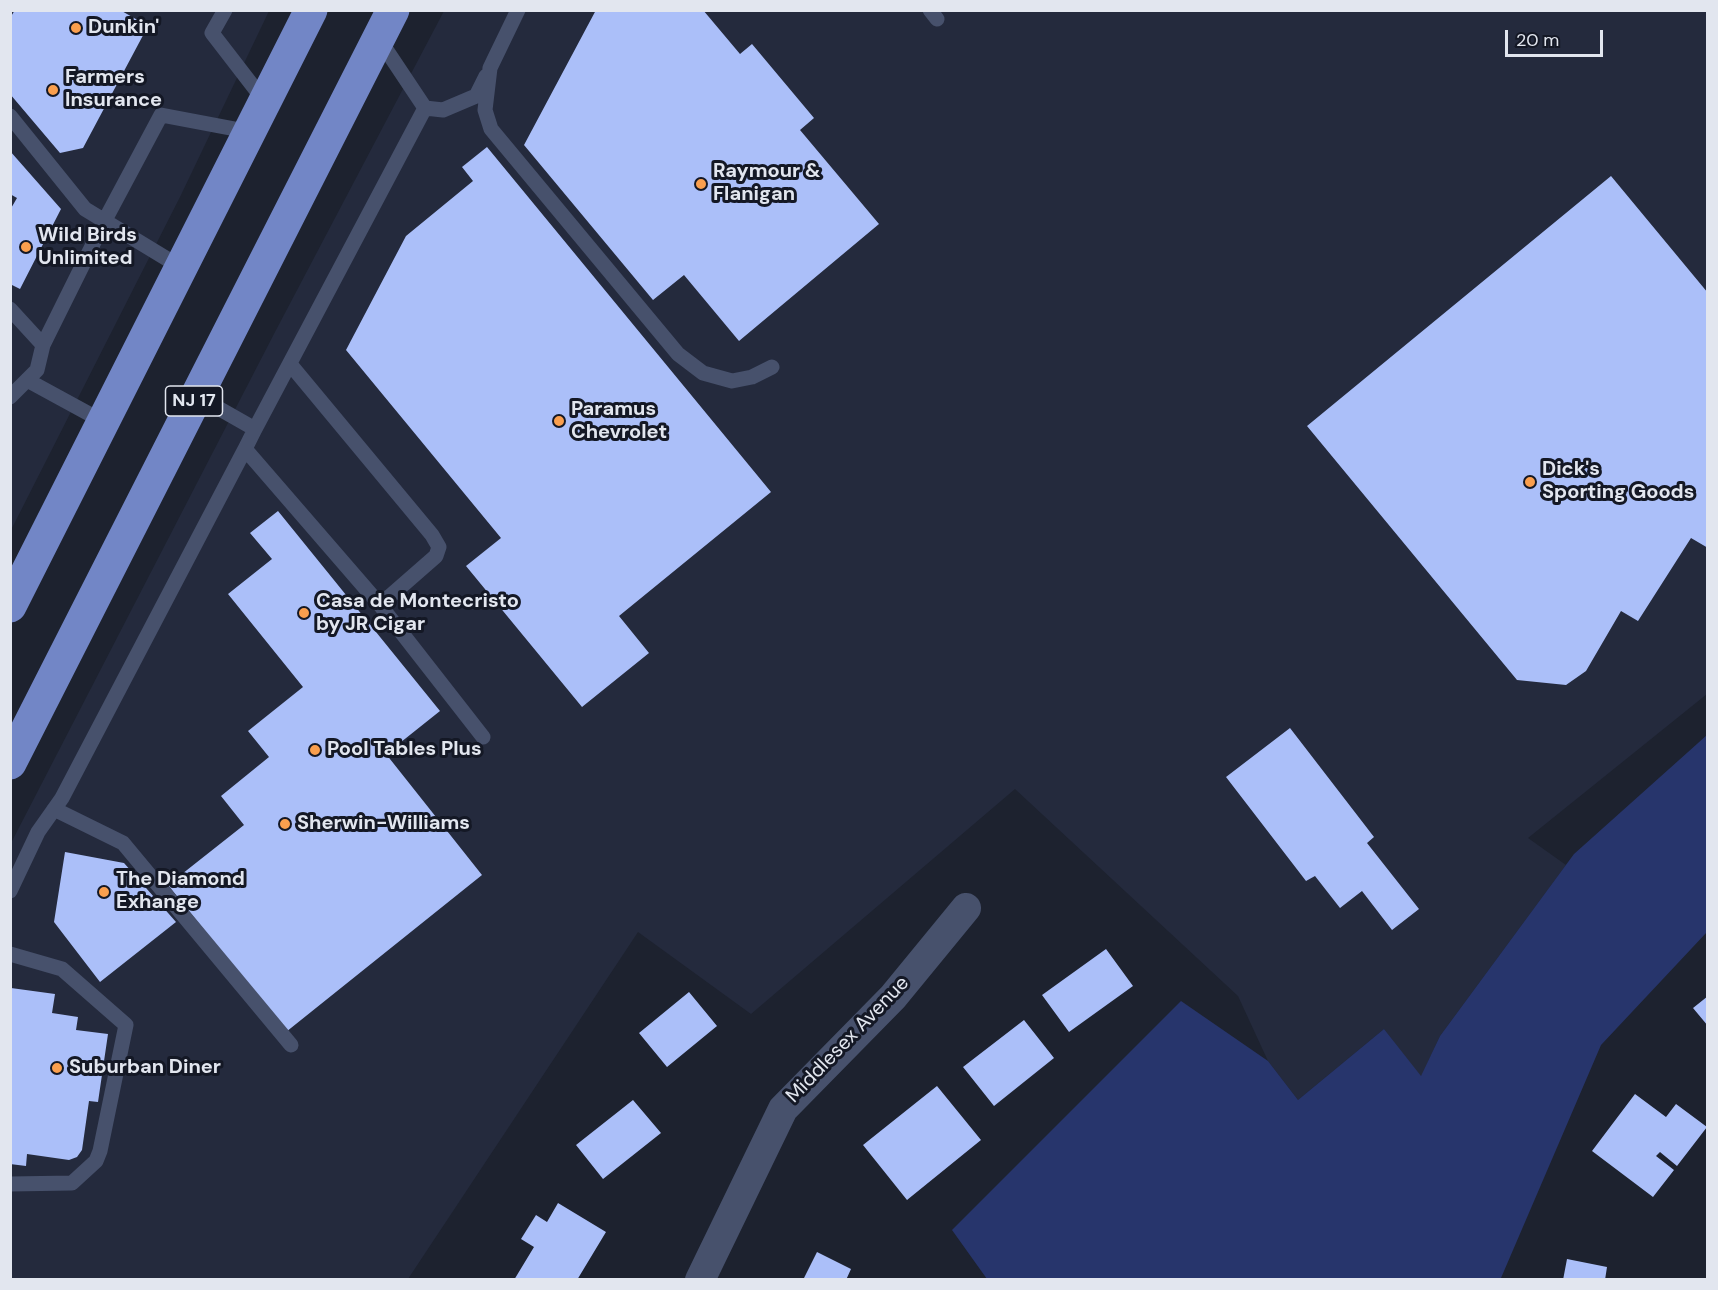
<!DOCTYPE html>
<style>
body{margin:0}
#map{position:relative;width:1718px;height:1290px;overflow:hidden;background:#1d222f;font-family:"DM Sans",sans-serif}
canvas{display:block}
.frame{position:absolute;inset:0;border:12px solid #e2e6ef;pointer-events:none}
.scale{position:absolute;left:1505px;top:30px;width:98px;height:27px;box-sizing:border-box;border:3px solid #e2e6ef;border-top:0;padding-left:8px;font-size:18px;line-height:21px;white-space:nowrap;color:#e2e6ef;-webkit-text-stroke:4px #141825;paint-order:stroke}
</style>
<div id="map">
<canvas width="1718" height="1290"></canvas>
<div class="frame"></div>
<div class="scale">20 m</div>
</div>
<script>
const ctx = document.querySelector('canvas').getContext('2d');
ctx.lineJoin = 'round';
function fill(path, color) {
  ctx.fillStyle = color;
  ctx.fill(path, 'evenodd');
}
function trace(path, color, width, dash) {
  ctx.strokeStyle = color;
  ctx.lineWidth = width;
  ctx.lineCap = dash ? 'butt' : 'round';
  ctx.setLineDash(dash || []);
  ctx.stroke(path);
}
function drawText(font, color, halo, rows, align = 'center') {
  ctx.font = font + ' "DM Sans",sans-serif';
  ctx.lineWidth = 6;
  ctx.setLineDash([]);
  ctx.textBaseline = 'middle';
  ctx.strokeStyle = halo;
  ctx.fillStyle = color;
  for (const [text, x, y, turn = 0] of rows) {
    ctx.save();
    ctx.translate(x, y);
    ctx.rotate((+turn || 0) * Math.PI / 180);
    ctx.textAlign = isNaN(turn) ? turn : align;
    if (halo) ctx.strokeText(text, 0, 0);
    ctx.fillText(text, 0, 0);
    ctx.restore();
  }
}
fill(new Path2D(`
 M 11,11 L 269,11 L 180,197 L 11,530 Z
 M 444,11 L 1707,11 L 1707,694 L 1528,838 L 1566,865 L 1440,1036 L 1421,1077 L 1384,1029 L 1298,1100 L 1268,1061 L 1238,996 L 1015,789 L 751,1014 L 638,932 L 408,1279 L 11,1279 L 10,845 L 275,332 Z`), '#242a3d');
fill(new Path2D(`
 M 1707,735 L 1707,932 L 1601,1045 L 1501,1278 L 987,1279 L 952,1230 L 1181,1001 L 1268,1061 L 1298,1100 L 1384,1029 L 1421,1076 L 1440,1036 L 1574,854 Z`), '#27356c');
fill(new Path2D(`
 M 15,10 L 120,10 L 148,26 L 83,148 L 60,153 L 10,94 L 10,18 Z
 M 596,10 L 703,10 L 740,54 L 752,44 L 814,118 L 800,130 L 879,224 L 739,341 L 684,275 L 653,300 L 524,145 Z
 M 487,147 L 771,492 L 619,616 L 649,653 L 582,707 L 466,566 L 501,538 L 346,350 L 406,236 L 473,181 L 462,167 Z
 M 10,151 L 61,209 L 20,289 L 10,284 L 10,210 L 17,198 L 10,194 Z
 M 1611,176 L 1708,293 L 1708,548 L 1691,538 L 1638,621 L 1621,611 L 1586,671 L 1566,685 L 1517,680 L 1307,426 Z
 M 278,511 L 440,711 L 386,754 L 482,875 L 286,1032 L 168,885 L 244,825 L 221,796 L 269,757 L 248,731 L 303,687 L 228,594 L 272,559 L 250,533 Z
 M 1290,728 L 1374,837 L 1367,843 L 1419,909 L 1392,930 L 1362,891 L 1340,908 L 1315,876 L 1306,881 L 1226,777 Z
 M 65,852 L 124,863 L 176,922 L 100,982 L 54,922 Z
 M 1106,949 L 1133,986 L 1069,1032 L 1042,995 Z
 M 11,988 L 55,994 L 52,1013 L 78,1017 L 76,1030 L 108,1034 L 98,1102 L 89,1101 L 82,1150 L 77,1157 L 69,1160 L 27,1154 L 26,1166 L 10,1164 Z
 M 689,992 L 717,1026 L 667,1067 L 639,1033 Z
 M 1708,996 L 1708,1026 L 1693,1008 Z
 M 1024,1020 L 1054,1058 L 994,1106 L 963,1067 Z
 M 937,1086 L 981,1140 L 907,1200 L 863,1145 Z
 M 1635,1094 L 1666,1117 L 1676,1104 L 1707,1127 L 1677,1166 L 1660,1152 L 1656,1156 L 1674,1170 L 1653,1197 L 1592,1151 Z
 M 633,1100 L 661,1133 L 603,1179 L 576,1145 Z
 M 558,1203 L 606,1232 L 577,1280 L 514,1280 L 534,1247 L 521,1239 L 536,1215 L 547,1222 Z
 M 817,1252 L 851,1269 L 846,1280 L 803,1280 Z
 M 1567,1259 L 1607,1267 L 1605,1280 L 1563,1280 Z`), '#abbff9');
trace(new Path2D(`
 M 225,10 L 212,33 L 266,103
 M 518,10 L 490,68 L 485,110 L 491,129 L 678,354 L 703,373 L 732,381 L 752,377 L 772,367
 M 930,10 L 937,19
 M 379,39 L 425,108
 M 425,108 L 443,110 L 476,96 L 486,76
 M 10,116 L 85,209 L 182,268
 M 10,309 L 43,345
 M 27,380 L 104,422
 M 197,396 L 255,429 L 425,108
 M 10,397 L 37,370 L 43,345 L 105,220 L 161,115 L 251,132
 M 255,429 L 245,449 L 380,605 L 436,556 L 439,547 L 432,535 L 290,364
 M 380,605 L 483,737
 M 54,809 L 123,843 L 291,1045
 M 10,891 L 38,832 L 62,798 L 245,449
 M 10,954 L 62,969 L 126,1025 L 100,1151 L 96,1161 L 72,1183 L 10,1184`), '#47516c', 15);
trace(new Path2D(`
 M 700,1280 L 783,1109 L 893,997 L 966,908`), '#47516c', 30);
trace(new Path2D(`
 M 10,606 L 311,10
 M 10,763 L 393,10`), '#7286c6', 33);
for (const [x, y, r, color] of [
 [76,28,6,"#fa9f4e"],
 [53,90,6,"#fa9f4e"],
 [701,184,6,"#fa9f4e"],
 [26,247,6,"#fa9f4e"],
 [559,421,6,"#fa9f4e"],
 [1530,482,6,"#fa9f4e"],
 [304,613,6,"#fa9f4e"],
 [315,750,6,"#fa9f4e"],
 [285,824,6,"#fa9f4e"],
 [104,892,6,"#fa9f4e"],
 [57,1068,6,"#fa9f4e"]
]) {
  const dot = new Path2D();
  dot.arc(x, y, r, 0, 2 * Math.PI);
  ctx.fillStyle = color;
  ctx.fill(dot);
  trace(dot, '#141825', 2);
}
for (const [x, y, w] of [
 [194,401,57]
]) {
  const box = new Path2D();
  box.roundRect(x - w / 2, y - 15, w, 30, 4.5);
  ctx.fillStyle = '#141825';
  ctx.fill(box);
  trace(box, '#e2e6ef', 1.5);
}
drawText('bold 18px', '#e2e6ef', null, [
 ["NJ 17",194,401]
]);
drawText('bold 20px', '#e2e6ef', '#141825', [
 ["Dunkin'",88,28],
 ["Farmers",65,78],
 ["Insurance",65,101],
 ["Raymour &",713,172],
 ["Flanigan",713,195],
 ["Wild Birds",38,236],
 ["Unlimited",38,259],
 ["Paramus",571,410],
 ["Chevrolet",571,433],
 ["Dick's",1542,470],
 ["Sporting Goods",1542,493],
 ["Casa de Montecristo",316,602],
 ["by JR Cigar",316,625],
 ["Pool Tables Plus",327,750],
 ["Sherwin-Williams",297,824],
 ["The Diamond",116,880],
 ["Exhange",116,903],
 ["Suburban Diner",69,1068]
], 'left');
drawText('20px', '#e2e6ef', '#141825', [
 ["Middlesex Avenue",848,1040,-46]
]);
</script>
